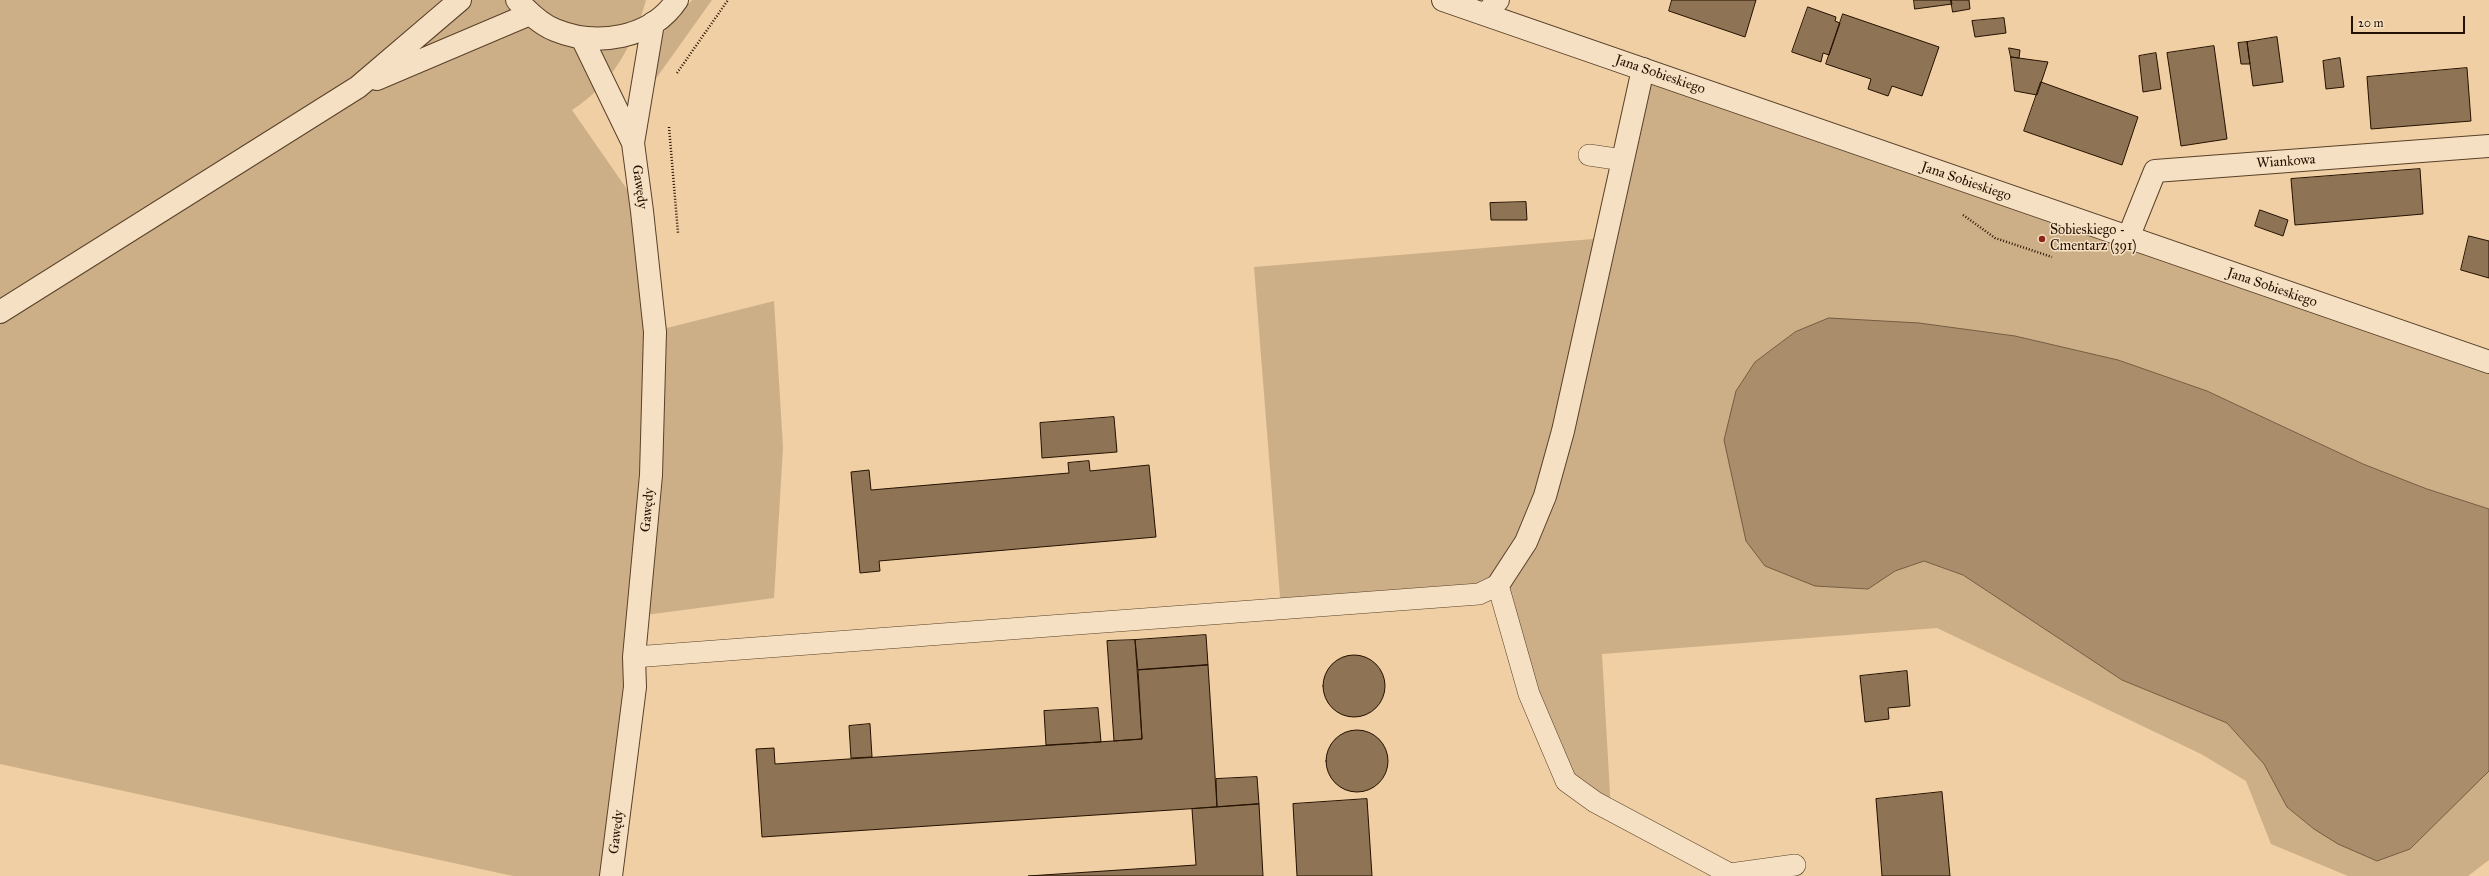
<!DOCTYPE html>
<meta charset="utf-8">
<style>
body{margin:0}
#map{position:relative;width:2489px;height:876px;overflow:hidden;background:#efcfa3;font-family:"IM FELL Great Primer",serif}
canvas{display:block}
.scale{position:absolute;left:2351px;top:16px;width:114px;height:18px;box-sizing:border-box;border:2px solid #251100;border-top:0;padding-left:5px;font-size:12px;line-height:14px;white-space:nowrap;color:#251100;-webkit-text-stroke:3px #f5e0c3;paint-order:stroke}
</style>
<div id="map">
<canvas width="2489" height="876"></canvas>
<div class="scale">20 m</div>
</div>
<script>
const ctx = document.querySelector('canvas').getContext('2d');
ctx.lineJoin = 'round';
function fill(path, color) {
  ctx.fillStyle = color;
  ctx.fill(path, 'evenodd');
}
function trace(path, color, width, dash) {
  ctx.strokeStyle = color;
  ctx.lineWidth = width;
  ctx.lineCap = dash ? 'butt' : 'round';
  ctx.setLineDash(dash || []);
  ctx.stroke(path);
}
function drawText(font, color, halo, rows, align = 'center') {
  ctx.font = font + ' "IM FELL Great Primer",serif';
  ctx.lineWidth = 3;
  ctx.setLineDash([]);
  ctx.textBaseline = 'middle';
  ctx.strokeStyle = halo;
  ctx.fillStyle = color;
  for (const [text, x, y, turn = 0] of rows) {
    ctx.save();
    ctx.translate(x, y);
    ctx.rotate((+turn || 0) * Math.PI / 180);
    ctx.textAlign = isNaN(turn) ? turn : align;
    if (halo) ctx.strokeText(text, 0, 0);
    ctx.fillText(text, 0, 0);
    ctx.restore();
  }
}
fill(new Path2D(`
 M 0,0 L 646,0 C 634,45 611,85 572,110 L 642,211 L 655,331 L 774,301 L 783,447 L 774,598 L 638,616 L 611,876 L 513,876 L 0,764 Z
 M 692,0 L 712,0 L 650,87 L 662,34 Z
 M 1643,69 L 2489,362 L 2489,509 L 2427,489 L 2363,464 L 2207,391 L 2118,360 L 2015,336 L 1919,323 L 1795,332 L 1755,362 L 1736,391 L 1815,586 L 1867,589 L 1895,571 L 1924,561 L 1963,575 L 2122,680 L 2227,723 L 2264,764 L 2287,807 L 2314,829 L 2473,785 L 2489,771 L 2489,860 L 2468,876 L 2348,876 L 2271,844 L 2246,781 L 2201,754 L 1937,628 L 1602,654 L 1611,811 L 1566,781 L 1498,585 L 1281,609 L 1254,267 L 1605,238 Z`), '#cdaf87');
const water = new Path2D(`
 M 1829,318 L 1919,323 L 2015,336 L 2118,360 L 2207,391 L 2363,464 L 2427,489 L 2489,509 L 2489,771 L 2410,849 L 2377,861 L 2338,844 L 2314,829 L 2287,807 L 2264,764 L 2227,723 L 2122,680 L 1963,575 L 1924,561 L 1895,571 L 1868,589 L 1815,586 L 1765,566 L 1746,541 L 1724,440 L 1736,391 L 1755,362 L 1795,332 Z`);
fill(water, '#aa8e6c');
trace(water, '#755c41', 1);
const building = new Path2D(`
 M 1672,0 L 1756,0 L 1745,37 L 1669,11 Z
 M 1914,0 L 1951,0 L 1952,4 L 1915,9 Z
 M 1951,0 L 1969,0 L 1970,9 L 1953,12 Z
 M 1808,7 L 1836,17 L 1835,21 L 1840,23 L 1829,55 L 1823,53 L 1821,62 L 1792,52 Z
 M 1843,14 L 1939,47 L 1922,96 L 1892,86 L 1888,96 L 1868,89 L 1871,79 L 1826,64 Z
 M 2004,18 L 2006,33 L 1975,37 L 1972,21 Z
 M 2277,37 L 2283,82 L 2253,86 L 2247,42 Z
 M 2247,42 L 2250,64 L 2241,64 L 2238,43 Z
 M 2214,46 L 2227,139 L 2181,146 L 2167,53 Z
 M 2009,48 L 2020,50 L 2019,58 L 2011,57 Z
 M 2156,53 L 2161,89 L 2143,92 L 2139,56 Z
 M 2011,57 L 2048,62 L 2037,95 L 2015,91 Z
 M 2340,58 L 2344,87 L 2326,89 L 2323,61 Z
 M 2467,68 L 2471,121 L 2371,129 L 2367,77 Z
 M 2041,82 L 2138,117 L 2122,165 L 2024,131 Z
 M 2420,169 L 2423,214 L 2295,225 L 2291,179 Z
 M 1526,202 L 1527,220 L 1491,220 L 1490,203 Z
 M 2260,210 L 2288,220 L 2283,236 L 2255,226 Z
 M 2469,236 L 2489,241 L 2489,278 L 2461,270 Z
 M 1114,417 L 1117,452 L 1042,458 L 1040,423 Z
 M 1089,461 L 1090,471 L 1149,465 L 1156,537 L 879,561 L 880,571 L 860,573 L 851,472 L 869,470 L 871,490 L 1069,473 L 1068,463 Z
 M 1206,635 L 1208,665 L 1138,670 L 1135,640 Z
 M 1135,640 L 1142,739 L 1114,741 L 1107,641 Z
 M1323 686a31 31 0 1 1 62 0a31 31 0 1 1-62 0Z
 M 1208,665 L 1217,807 L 762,837 L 756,749 L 774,748 L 775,764 L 1142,739 L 1138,670 Z
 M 1907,671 L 1910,706 L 1888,708 L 1889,719 L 1865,722 L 1860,676 Z
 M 1098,708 L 1101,742 L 1046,745 L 1044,711 Z
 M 870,724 L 872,757 L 851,758 L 849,726 Z
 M1326 761a31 31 0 1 1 62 0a31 31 0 1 1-62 0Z
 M 1257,777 L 1259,804 L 1217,807 L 1216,779 Z
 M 1942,792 L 1950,876 L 1882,876 L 1876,799 Z
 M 1367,799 L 1372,876 L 1297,876 L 1293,804 Z
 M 1259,804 L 1263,876 L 1028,876 L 1196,865 L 1192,809 Z`);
fill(building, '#8e7455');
trace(building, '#251100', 1);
const service = new Path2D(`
 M 1589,155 L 1623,160
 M 634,657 L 1479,594 L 1498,585 L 1529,694 L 1566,781 L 1595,802 L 1730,874 L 1795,865`);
const minor = new Path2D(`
 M 1486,14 L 1498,0
 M 582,38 L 633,143 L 642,211 L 655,332 L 651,475 L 634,657 L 635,687 L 611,876
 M 633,143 L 653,23
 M 2128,238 L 2155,171 L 2489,146
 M 1498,585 L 1526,542 L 1545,496 L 1563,431 L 1643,69`);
const tertiary = new Path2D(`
 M 517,0 C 528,12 540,24 555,30 C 596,47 651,39 677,0
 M 1443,0 L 2489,362
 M 377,79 L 530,14
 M 0,312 L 358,87 L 460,0`);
trace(service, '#584029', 22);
trace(minor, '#584029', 24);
trace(tertiary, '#584029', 24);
trace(new Path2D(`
 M 677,73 L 728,0
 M 669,127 L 678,233
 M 1963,215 L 1995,238 L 2052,257`), '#251100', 2.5, [1, 2]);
trace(service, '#f5e0c3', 21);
trace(minor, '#f5e0c3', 22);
trace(tertiary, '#f5e0c3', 22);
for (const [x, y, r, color] of [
 [2042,239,4,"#8f2418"]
]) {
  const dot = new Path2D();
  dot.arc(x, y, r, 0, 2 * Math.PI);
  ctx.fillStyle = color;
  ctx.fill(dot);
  trace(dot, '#f5e0c3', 1.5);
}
drawText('14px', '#251100', '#f5e0c3', [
 ["Jana Sobieskiego",1660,75,19],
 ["Wiankowa",2286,162,-4],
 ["Jana Sobieskiego",1966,182,19],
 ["Gawędy",639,187,82],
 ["Jana Sobieskiego",2272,288,19],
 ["Gawędy",648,510,-85],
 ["Gawędy",617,832,-83]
]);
drawText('14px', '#251100', '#f5e0c3', [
 ["Sobieskiego -",2050,231],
 ["Cmentarz (391)",2050,247]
], 'left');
</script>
